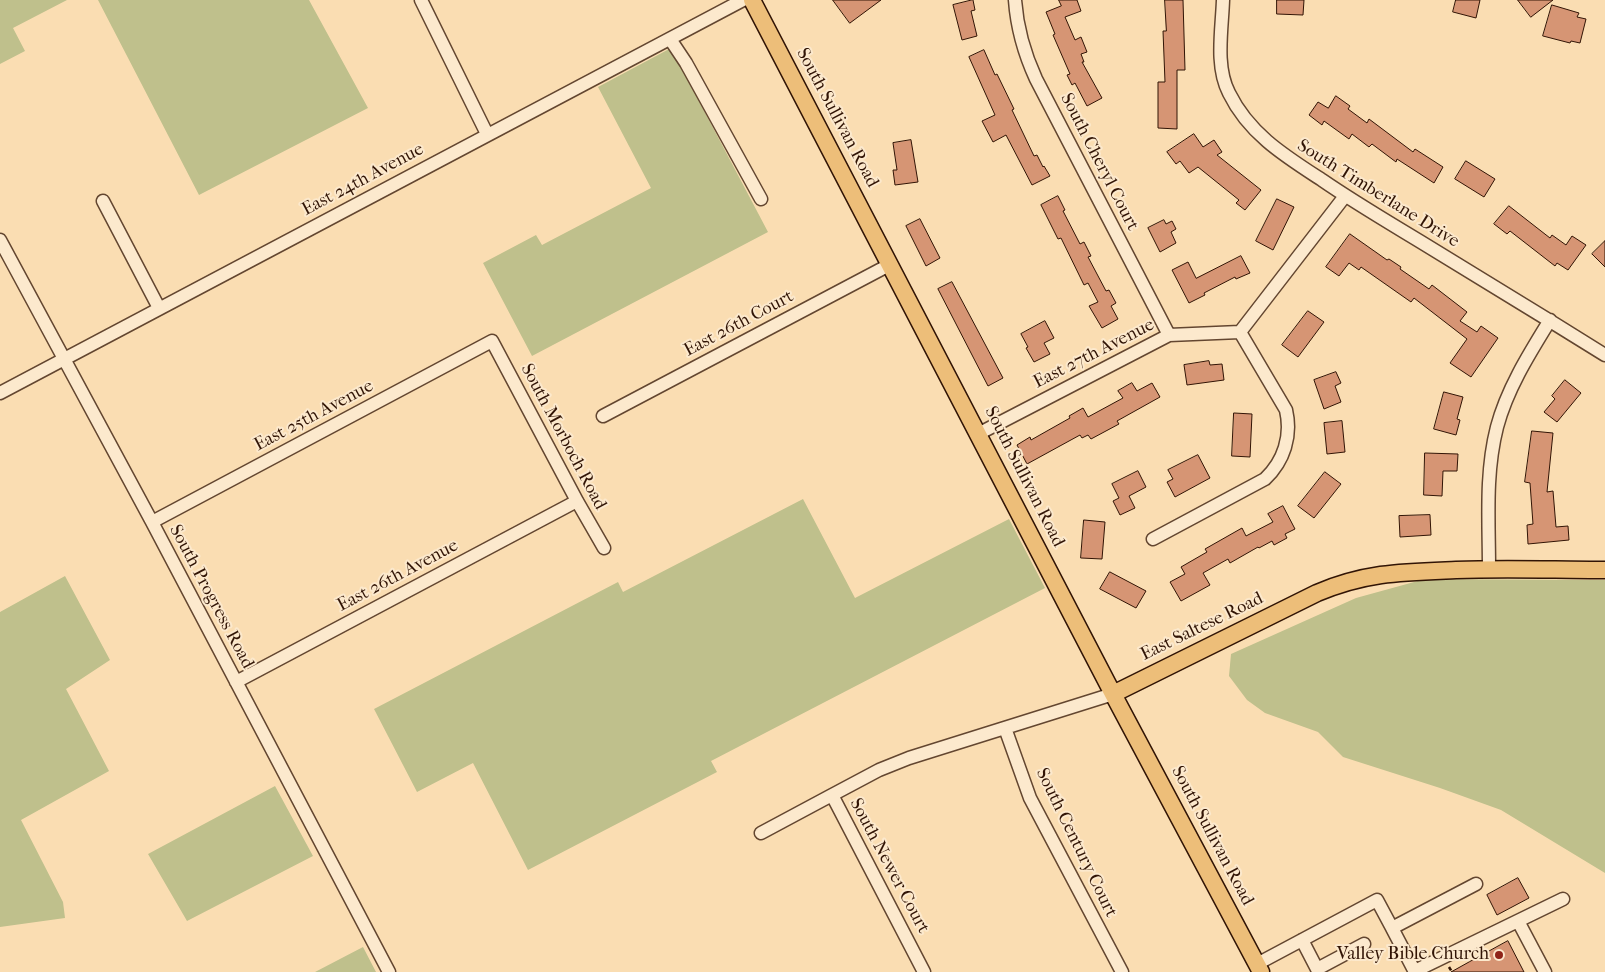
<!DOCTYPE html>
<style>
body{margin:0}
canvas{display:block;background:#faddb2}
</style>
<canvas width="1605" height="972"></canvas>
<script>
const ctx = document.querySelector('canvas').getContext('2d');
ctx.lineJoin = 'round';
function fill(path, color) {
  ctx.fillStyle = color;
  ctx.fill(path, 'evenodd');
}
function trace(path, color, width, dash) {
  ctx.strokeStyle = color;
  ctx.lineWidth = width;
  ctx.lineCap = dash ? 'butt' : 'round';
  ctx.setLineDash(dash || []);
  ctx.stroke(path);
}
function drawText(font, color, halo, rows, align = 'center') {
  ctx.font = font + ' "IM FELL French Canon",serif';
  ctx.lineWidth = 4;
  ctx.setLineDash([]);
  ctx.textBaseline = 'middle';
  ctx.strokeStyle = halo;
  ctx.fillStyle = color;
  for (const [text, x, y, turn = 0] of rows) {
    ctx.save();
    ctx.translate(x, y);
    ctx.rotate((+turn || 0) * Math.PI / 180);
    ctx.textAlign = isNaN(turn) ? turn : align;
    if (halo) ctx.strokeText(text, 0, 0);
    ctx.fillText(text, 0, 0);
    ctx.restore();
  }
}
fill(new Path2D(`
 M 0,0 L 67,0 L 13,28 L 25,51 L 0,64 Z
 M 98,0 L 309,0 L 368,108 L 199,195 Z
 M 671,48 L 768,232 L 532,356 L 483,263 L 536,235 L 542,245 L 651,188 L 598,87 Z
 M 803,499 L 855,598 L 1009,519 L 1045,588 L 711,761 L 717,772 L 528,870 L 473,763 L 417,792 L 374,709 L 618,582 L 623,592 Z
 M 65,576 L 110,660 L 66,689 L 109,771 L 21,820 L 63,902 L 65,918 L 0,927 L 0,612 Z
 M 1425,579 L 1605,580 L 1605,873 L 1501,810 L 1440,788 L 1343,757 L 1318,732 L 1265,713 L 1247,700 L 1229,676 L 1231,654 L 1356,598 Z
 M 275,786 L 313,856 L 187,921 L 148,854 Z
 M 363,947 L 376,972 L 315,972 Z`), '#bfc08c');
const building = new Path2D(`
 M 833,0 L 881,0 L 850,23 Z
 M 973,0 L 975,10 L 971,11 L 977,36 L 962,40 L 953,5 Z
 M 1059,0 L 1077,0 L 1081,11 L 1065,17 L 1075,40 L 1081,37 L 1087,52 L 1081,54 L 1084,62 L 1082,62 L 1102,98 L 1087,106 L 1075,83 L 1072,85 L 1067,75 L 1070,74 L 1053,35 L 1055,34 L 1046,12 L 1061,6 Z
 M 1165,0 L 1183,0 L 1185,70 L 1177,70 L 1177,129 L 1158,128 L 1158,82 L 1165,82 L 1163,31 L 1166,31 Z
 M 1277,0 L 1304,0 L 1303,15 L 1277,14 Z
 M 1456,0 L 1480,0 L 1476,18 L 1453,12 Z
 M 1518,0 L 1553,0 L 1531,17 Z
 M 1552,5 L 1579,13 L 1577,17 L 1586,19 L 1580,43 L 1571,41 L 1570,43 L 1543,36 Z
 M 984,50 L 995,75 L 997,74 L 1014,109 L 1012,110 L 1034,156 L 1037,155 L 1043,167 L 1044,166 L 1050,176 L 1032,185 L 1006,135 L 993,142 L 982,121 L 995,115 L 969,57 Z
 M 1336,96 L 1350,106 L 1348,109 L 1367,123 L 1369,119 L 1413,152 L 1415,149 L 1443,167 L 1434,183 L 1397,159 L 1396,162 L 1372,144 L 1369,147 L 1352,134 L 1349,139 L 1324,121 L 1322,125 L 1309,115 L 1318,102 L 1328,108 Z
 M 1194,134 L 1203,147 L 1214,140 L 1222,152 L 1217,155 L 1261,190 L 1245,210 L 1236,203 L 1239,200 L 1198,167 L 1189,173 L 1180,161 L 1176,164 L 1167,152 Z
 M 911,140 L 918,182 L 895,185 L 893,170 L 897,170 L 893,143 Z
 M 1466,161 L 1495,179 L 1484,197 L 1455,179 Z
 M 1058,196 L 1065,210 L 1063,211 L 1080,244 L 1084,242 L 1091,256 L 1088,257 L 1106,291 L 1109,290 L 1116,303 L 1111,306 L 1118,319 L 1102,328 L 1089,306 L 1098,302 L 1088,283 L 1084,285 L 1061,238 L 1058,239 L 1041,205 Z
 M 1277,199 L 1294,207 L 1273,250 L 1256,241 Z
 M 1509,206 L 1550,238 L 1552,235 L 1566,245 L 1572,236 L 1586,245 L 1568,270 L 1557,263 L 1555,266 L 1510,231 L 1507,234 L 1494,224 Z
 M 920,219 L 940,258 L 926,266 L 906,226 Z
 M 1164,220 L 1166,224 L 1172,221 L 1176,229 L 1171,232 L 1176,243 L 1160,252 L 1148,228 Z
 M 1350,234 L 1387,260 L 1389,259 L 1401,267 L 1400,269 L 1429,289 L 1432,285 L 1467,312 L 1460,321 L 1477,332 L 1481,326 L 1498,338 L 1471,377 L 1450,363 L 1467,339 L 1414,298 L 1411,302 L 1361,267 L 1359,270 L 1349,263 L 1339,276 L 1326,267 Z
 M 1605,241 L 1605,267 L 1592,254 Z
 M 1241,256 L 1250,273 L 1236,279 L 1235,277 L 1204,293 L 1205,295 L 1189,303 L 1172,270 L 1188,262 L 1196,278 Z
 M 952,282 L 1003,378 L 988,386 L 938,289 Z
 M 1308,311 L 1324,322 L 1298,357 L 1282,345 Z
 M 1045,321 L 1054,338 L 1044,343 L 1050,354 L 1034,362 L 1026,348 L 1028,347 L 1021,334 Z
 M 1209,361 L 1210,365 L 1222,364 L 1224,380 L 1187,385 L 1184,365 Z
 M 1336,372 L 1341,383 L 1335,386 L 1341,402 L 1324,409 L 1314,380 Z
 M 1565,380 L 1581,393 L 1557,422 L 1544,412 L 1555,399 L 1552,396 Z
 M 1132,383 L 1137,391 L 1152,383 L 1160,397 L 1117,421 L 1119,424 L 1091,439 L 1088,435 L 1082,438 L 1080,435 L 1027,464 L 1017,445 L 1030,437 L 1031,440 L 1070,418 L 1069,416 L 1083,408 L 1088,417 L 1123,398 L 1118,391 Z
 M 1444,392 L 1463,397 L 1457,419 L 1460,420 L 1456,435 L 1434,429 Z
 M 1234,413 L 1252,414 L 1250,457 L 1232,456 Z
 M 1342,421 L 1345,452 L 1327,454 L 1324,423 Z
 M 1532,431 L 1553,433 L 1547,492 L 1553,491 L 1556,527 L 1568,526 L 1569,540 L 1528,544 L 1527,525 L 1533,524 L 1530,483 L 1525,482 Z
 M 1425,453 L 1458,454 L 1457,471 L 1443,471 L 1442,496 L 1424,495 Z
 M 1198,455 L 1210,478 L 1175,497 L 1167,482 L 1173,479 L 1168,470 Z
 M 1138,471 L 1146,487 L 1129,496 L 1135,508 L 1120,515 L 1113,501 L 1119,498 L 1112,484 Z
 M 1325,472 L 1341,484 L 1314,518 L 1298,506 Z
 M 1283,506 L 1295,529 L 1285,534 L 1287,538 L 1274,545 L 1272,541 L 1259,548 L 1258,547 L 1230,563 L 1228,559 L 1203,573 L 1210,585 L 1181,601 L 1170,582 L 1185,574 L 1181,567 L 1207,552 L 1205,549 L 1242,528 L 1246,536 L 1273,522 L 1268,514 Z
 M 1430,515 L 1431,535 L 1400,537 L 1399,516 Z
 M 1084,520 L 1105,522 L 1102,559 L 1081,558 Z
 M 1110,572 L 1146,591 L 1136,608 L 1100,589 Z
 M 1518,878 L 1529,898 L 1497,915 L 1487,895 Z
 M 1508,941 L 1524,972 L 1451,972 L 1469,962 Z`);
fill(building, '#d69574');
trace(building, '#311405', 1);
const minor = new Path2D(`
 M 421,0 L 487,134
 M 1015,0 C 1017,28 1024,53 1036,79 L 1169,335
 M 1223,0 C 1222,30 1215,66 1229,93 C 1249,134 1285,156 1322,180 C 1354,202 1388,222 1421,242 C 1483,280 1544,317 1605,355
 M 670,39 L 686,63 L 761,199
 M 103,201 L 159,308
 M 0,240 L 152,522 L 389,972
 M 0,393 L 743,0
 M 603,416 L 891,264
 M 978,434 L 1169,335 L 1240,332 L 1345,196
 M 152,522 L 492,341 L 577,501 L 604,548
 M 1153,539 L 1265,479 C 1284,461 1292,436 1286,410 L 1240,332
 M 1489,569 C 1489,521 1485,474 1497,427 C 1507,389 1529,354 1550,320
 M 236,682 L 577,501
 M 1005,728 L 1030,798 L 1122,972
 M 832,795 L 879,770 L 909,758 L 1113,694
 M 761,833 L 832,795 L 924,972
 M 1518,921 L 1545,972
 M 1302,940 L 1317,969 L 1364,944
 M 1257,964 L 1377,900 L 1392,928
 M 1415,971 L 1563,899
 M 1415,972 L 1392,928 L 1476,884`);
const major = new Path2D(`
 M 752,0 L 1113,694 L 1261,972
 M 1113,694 L 1317,593 C 1366,572 1404,572 1456,570 C 1506,568 1555,570 1605,570`);
trace(minor, '#634630', 15);
trace(major, '#311405', 19);
trace(new Path2D(`
 M 1449,967 L 1452,972`), '#311405', 2.5, [4, 2.5]);
trace(minor, '#fce9cd', 12);
trace(major, '#edbe79', 16);
for (const [x, y, r, color] of [
 [1499,955,5,"#8f2418"]
]) {
  const dot = new Path2D();
  dot.arc(x, y, r, 0, 2 * Math.PI);
  ctx.fillStyle = color;
  ctx.fill(dot);
  trace(dot, '#fce9cd', 2);
}
drawText('18px', '#311405', '#fce9cd', [
 ["South Sullivan Road",837,118,62],
 ["South Cheryl Court",1099,162,63],
 ["East 24th Avenue",363,180,-28],
 ["South Timberlane Drive",1378,194,32],
 ["East 26th Court",739,324,-28],
 ["East 27th Avenue",1094,354,-27],
 ["East 25th Avenue",314,416,-28],
 ["South Morboch Road",563,437,62],
 ["South Sullivan Road",1024,477,63],
 ["East 26th Avenue",398,576,-28],
 ["South Progress Road",211,597,62],
 ["East Saltese Road",1202,627,-26],
 ["South Sullivan Road",1212,836,62],
 ["South Century Court",1076,843,64],
 ["South Newer Court",889,866,62]
]);
drawText('18px', '#311405', '#fce9cd', [
 ["Valley Bible Church",1489,955]
], 'right');
</script>
